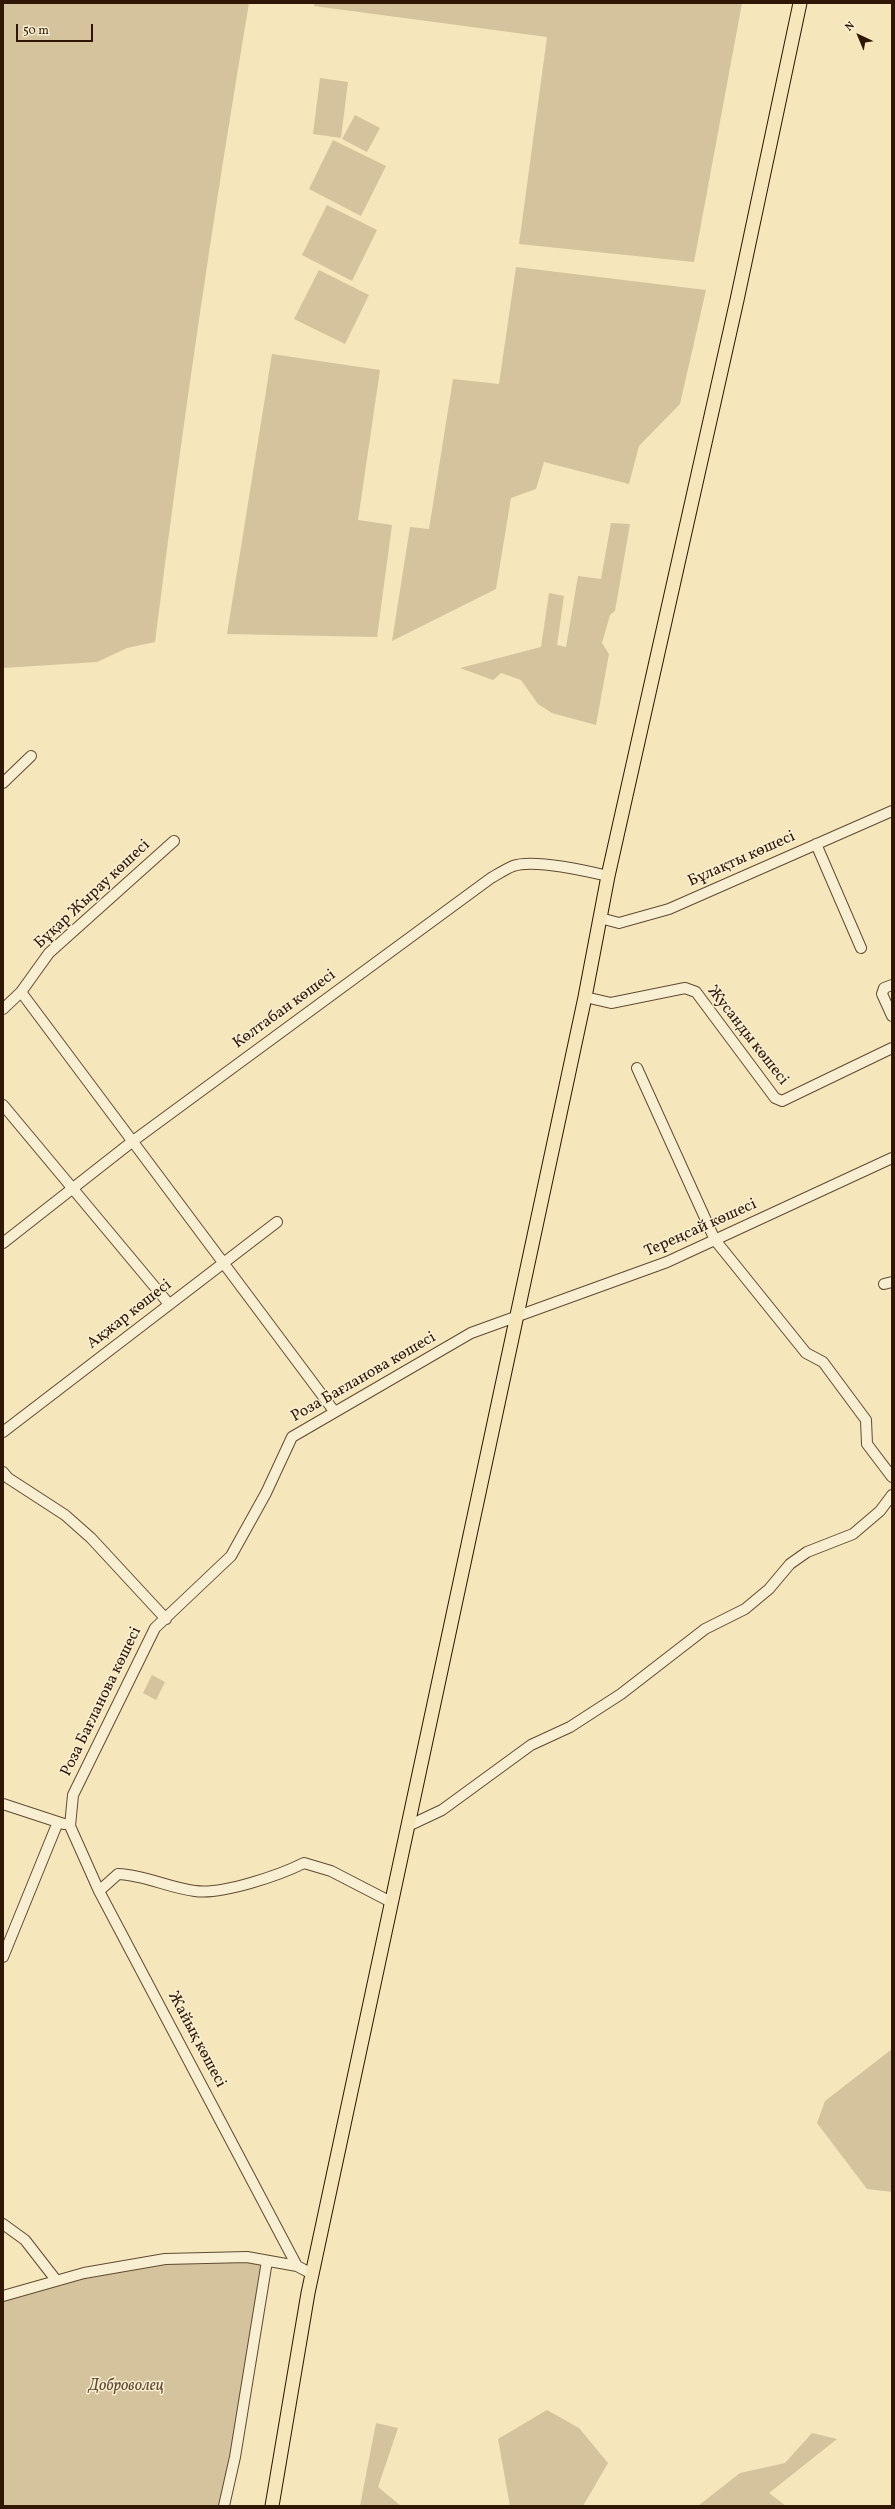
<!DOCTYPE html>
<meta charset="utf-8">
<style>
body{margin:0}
#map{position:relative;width:895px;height:2509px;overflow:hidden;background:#f5e6bb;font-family:Vollkorn,serif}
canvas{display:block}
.frame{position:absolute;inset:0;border:4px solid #301604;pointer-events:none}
.north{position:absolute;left:839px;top:16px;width:40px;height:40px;-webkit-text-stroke:3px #f8efd3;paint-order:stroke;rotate:316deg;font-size:11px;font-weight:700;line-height:16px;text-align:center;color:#301604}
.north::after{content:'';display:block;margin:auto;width:14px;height:18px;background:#301604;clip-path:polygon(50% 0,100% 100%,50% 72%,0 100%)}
.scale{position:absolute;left:16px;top:24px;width:77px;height:18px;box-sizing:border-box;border:2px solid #301604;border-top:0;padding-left:5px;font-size:12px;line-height:14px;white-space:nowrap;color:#301604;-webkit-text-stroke:3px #f8efd3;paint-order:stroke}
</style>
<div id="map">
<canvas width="895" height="2509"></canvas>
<div class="frame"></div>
<div class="north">N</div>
<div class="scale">50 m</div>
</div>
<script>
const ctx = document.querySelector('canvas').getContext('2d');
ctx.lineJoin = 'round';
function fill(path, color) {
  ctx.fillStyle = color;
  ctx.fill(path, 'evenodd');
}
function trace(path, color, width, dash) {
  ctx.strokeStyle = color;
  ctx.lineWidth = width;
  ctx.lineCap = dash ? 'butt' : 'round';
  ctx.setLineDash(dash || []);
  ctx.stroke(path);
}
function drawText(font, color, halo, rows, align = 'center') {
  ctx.font = font + ' Vollkorn,serif';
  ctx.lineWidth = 3;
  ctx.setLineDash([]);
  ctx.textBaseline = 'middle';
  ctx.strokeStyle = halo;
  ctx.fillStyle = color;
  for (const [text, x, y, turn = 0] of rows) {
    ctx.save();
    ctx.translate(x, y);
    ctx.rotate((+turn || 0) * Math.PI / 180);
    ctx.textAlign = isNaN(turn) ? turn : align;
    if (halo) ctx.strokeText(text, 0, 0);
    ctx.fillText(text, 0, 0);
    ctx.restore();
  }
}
fill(new Path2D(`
 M 3,3 L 249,3 C 213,216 182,428 155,642 L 127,648 L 97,662 L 3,668 Z
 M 315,3 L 742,3 L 694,262 L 519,244 L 547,37 L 314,6 Z
 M 320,78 L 348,82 L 341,138 L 313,134 Z
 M 355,115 L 380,128 L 367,152 L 342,139 Z
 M 333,140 L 386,166 L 361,216 L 309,189 Z
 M 327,205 L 377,230 L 352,281 L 302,255 Z
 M 516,267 L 706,290 L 680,404 L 639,446 L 629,484 L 544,462 L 536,489 L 511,498 L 496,589 L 392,641 L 410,527 L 429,529 L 453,379 L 499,384 Z
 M 319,270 L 369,295 L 345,344 L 294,319 Z
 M 272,354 L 380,370 L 358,520 L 392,525 L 377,637 L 227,634 Z
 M 611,523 L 630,524 L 615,611 L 610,615 L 602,643 L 609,654 L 596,725 L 552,713 L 538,704 L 521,680 L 501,673 L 493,680 L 460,668 L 541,647 L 549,593 L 564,596 L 557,645 L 566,647 L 578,576 L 601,579 Z
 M 152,1675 L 165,1682 L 156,1700 L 143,1693 Z
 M 892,2049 L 892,2192 L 867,2189 L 817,2123 L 825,2101 Z
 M 204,2258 L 267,2261 L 230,2506 L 3,2506 L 3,2300 L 84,2273 Z
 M 547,2410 L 579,2428 L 608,2463 L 583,2506 L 510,2506 L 498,2439 Z
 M 376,2423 L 398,2428 L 378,2487 L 401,2506 L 360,2506 Z
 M 812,2433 L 837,2439 L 769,2493 L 786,2506 L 698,2506 L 740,2473 L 785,2463 Z`), '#d4c39c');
const minor = new Path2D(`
 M 3,783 L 31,756
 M 816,844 L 861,948
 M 600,918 L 619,923 L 669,909 L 892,811
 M 892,985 L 884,988 L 882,994 L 892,1016
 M 21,992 L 334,1411
 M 585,997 L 611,1003 L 685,988 L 696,992 L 775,1098 L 782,1101 L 892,1048
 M 3,1009 L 21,992 L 49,953 L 174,841
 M 637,1068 L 715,1240 L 806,1353 L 823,1362 L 866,1420 L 867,1444 L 892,1477
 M 3,1105 L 169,1304
 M 3,1243 L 133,1141 L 491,878 C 498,874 506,869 513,866 C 533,859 587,871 608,876
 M 884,1284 L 892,1282
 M 3,1432 L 277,1222
 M 3,1472 L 8,1478 L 65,1515 L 91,1538 L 166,1619
 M 3,1804 L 64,1824
 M 408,1826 L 442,1810 L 531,1745 L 570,1727 L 621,1694 L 705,1629 L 745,1609 L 769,1589 L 790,1564 L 807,1552 L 853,1534 L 880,1511 L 892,1495
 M 99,1891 L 118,1874 C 145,1875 169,1888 195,1891 C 222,1895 280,1875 304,1863 L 331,1871 L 391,1902
 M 3,1957 L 58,1822
 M 3,2224 L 25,2240 L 56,2280
 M 297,2266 L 99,1891 L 70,1826 L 73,1795 L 155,1628 L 231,1556 L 266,1493 L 292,1437 L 471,1333 L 667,1262 L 892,1158
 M 3,2296 L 84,2273 L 165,2259 L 247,2257 L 297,2266 L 312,2274
 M 224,2506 L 235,2457 L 267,2261`);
const major = new Path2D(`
 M 272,2506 L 308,2293 L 585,997 L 608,876 L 737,300 L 800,3`);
trace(minor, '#614a32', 12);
trace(major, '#301604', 15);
trace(minor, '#f8efd3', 10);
trace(major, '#f5e6bb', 13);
drawText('16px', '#301604', '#f8efd3', [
 ["Бұлақты көшесі",742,860,-24],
 ["Бұқар Жырау көшесі",93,895,-43],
 ["Көлтабан көшесі",285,1010,-36],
 ["Жусанды көшесі",747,1036,52],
 ["Тереңсай көшесі",701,1229,-24],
 ["Ақжар көшесі",130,1315,-38],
 ["Роза Бағланова көшесі",364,1378,-30],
 ["Роза Бағланова көшесі",102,1702,-64],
 ["Жайық көшесі",196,2040,62]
]);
drawText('italic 16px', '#614a32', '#f8efd3', [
 ["Доброволец",126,2387]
]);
</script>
